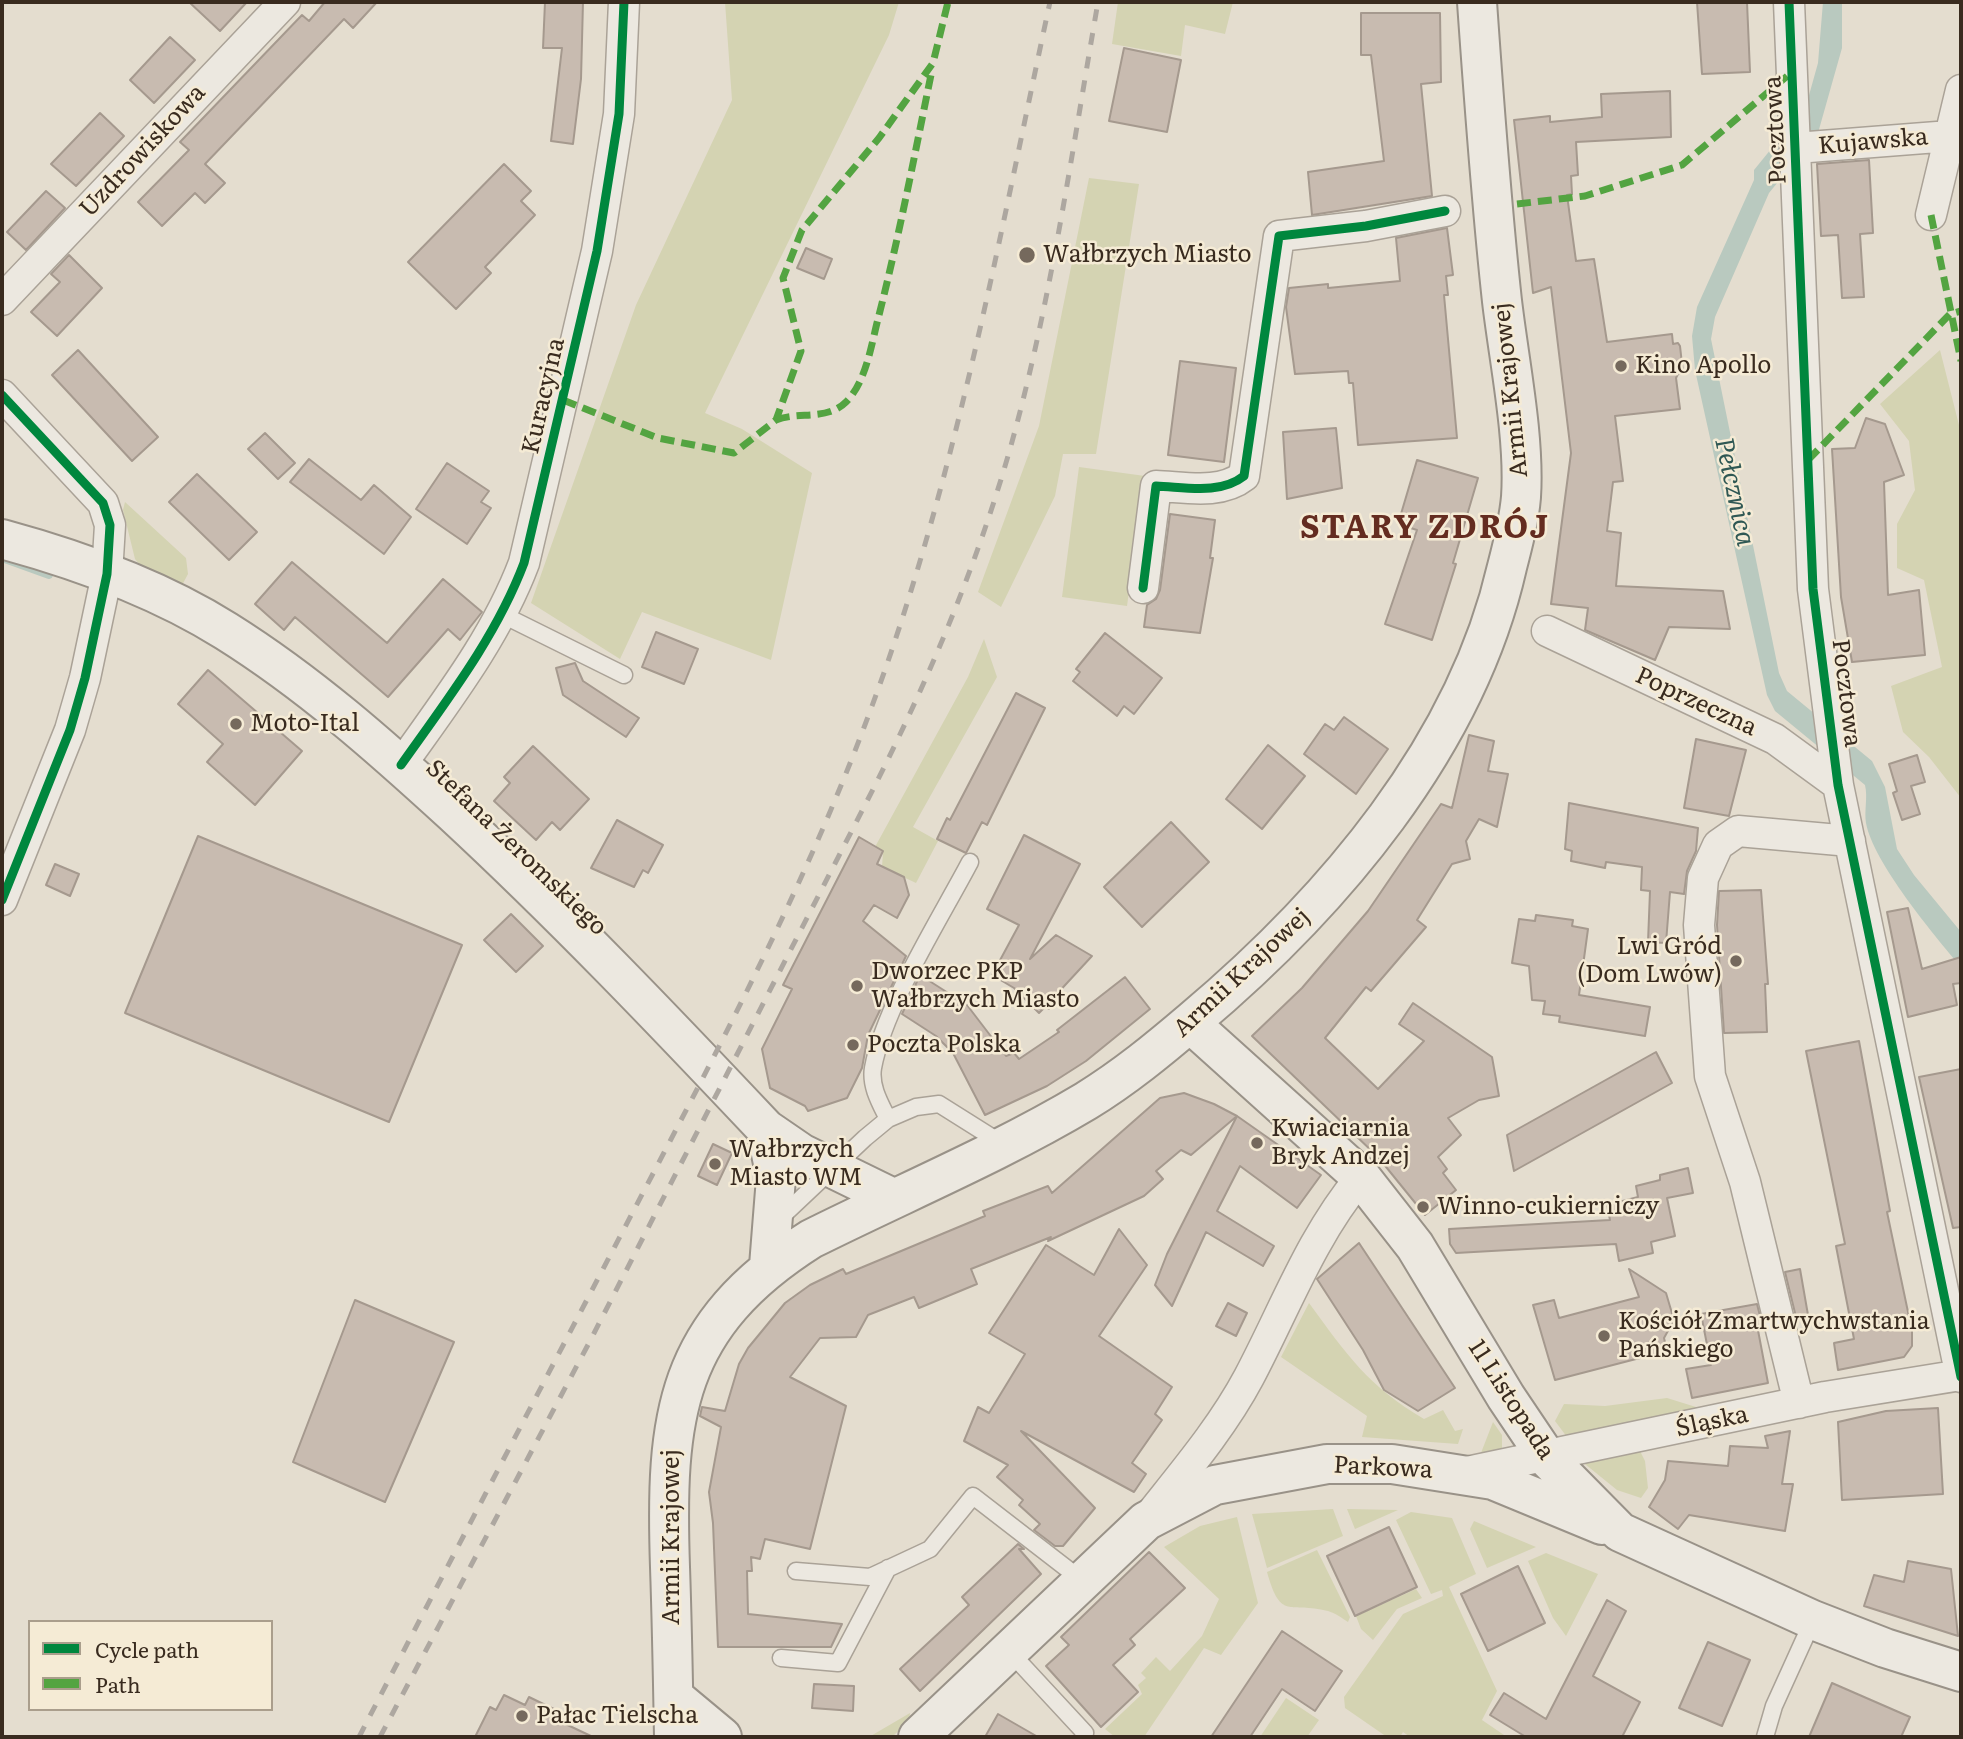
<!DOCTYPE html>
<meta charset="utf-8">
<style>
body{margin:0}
#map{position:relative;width:1963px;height:1739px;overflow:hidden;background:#e4ddcf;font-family:Literata,serif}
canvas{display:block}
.frame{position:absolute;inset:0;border:4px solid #392b1f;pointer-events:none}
.legend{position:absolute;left:28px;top:1620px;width:245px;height:91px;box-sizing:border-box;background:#f5ebd5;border:2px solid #aa9e8c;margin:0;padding:9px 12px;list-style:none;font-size:21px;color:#392b1f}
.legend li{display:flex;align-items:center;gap:14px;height:35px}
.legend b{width:35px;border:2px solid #aa9e8c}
</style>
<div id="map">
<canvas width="1963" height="1739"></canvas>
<div class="frame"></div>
<ul class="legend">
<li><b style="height:9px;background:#00873e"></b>Cycle path</li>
<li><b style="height:9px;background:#53a441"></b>Path</li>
</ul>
</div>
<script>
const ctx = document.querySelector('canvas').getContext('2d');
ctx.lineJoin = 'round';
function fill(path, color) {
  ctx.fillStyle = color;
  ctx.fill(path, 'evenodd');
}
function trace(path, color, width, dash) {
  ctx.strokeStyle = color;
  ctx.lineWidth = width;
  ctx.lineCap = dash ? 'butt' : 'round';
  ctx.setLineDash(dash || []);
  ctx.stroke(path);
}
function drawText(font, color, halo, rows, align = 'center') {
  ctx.font = font + ' Literata,serif';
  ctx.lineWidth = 5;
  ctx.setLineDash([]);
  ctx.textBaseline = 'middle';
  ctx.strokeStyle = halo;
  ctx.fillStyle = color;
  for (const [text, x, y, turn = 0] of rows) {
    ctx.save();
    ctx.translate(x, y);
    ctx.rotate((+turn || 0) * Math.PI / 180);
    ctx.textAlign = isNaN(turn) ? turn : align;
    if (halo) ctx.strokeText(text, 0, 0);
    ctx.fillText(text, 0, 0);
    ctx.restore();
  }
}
fill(new Path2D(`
 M 725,2 L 899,2 L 889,35 L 705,413 L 742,429 L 812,473 L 771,660 L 642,612 L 620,659 L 531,603 L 636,305 L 732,100 Z
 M 1118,2 L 1233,2 L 1225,34 L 1185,25 L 1181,56 L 1112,44 Z
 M 1089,178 L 1139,184 L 1096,454 L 1063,454 L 1055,496 L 1001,607 L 978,592 L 1039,426 Z
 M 1940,350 L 1961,433 L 1961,798 L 1929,757 L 1903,732 L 1891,686 L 1942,667 L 1924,580 L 1897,568 L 1897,524 L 1915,490 L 1909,441 L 1880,404 Z
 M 1079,467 L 1145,476 L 1127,606 L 1062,597 Z
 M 125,502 L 186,558 L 188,574 L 180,589 L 144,570 L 135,559 L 123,510 Z
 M 984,639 L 997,677 L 913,827 L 938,841 L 916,883 L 882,867 L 883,852 L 875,847 L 968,677 Z
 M 1309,1303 C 1347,1355 1368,1386 1424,1419 L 1443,1410 L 1455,1431 L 1463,1429 L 1458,1444 L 1362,1437 L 1367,1416 L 1281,1357 Z
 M 1667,1398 L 1696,1407 L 1702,1415 L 1573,1445 L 1555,1421 L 1564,1404 L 1605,1406 Z
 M 1493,1422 L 1502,1435 L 1502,1451 L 1479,1458 Z
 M 1636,1443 L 1645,1461 L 1648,1488 L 1641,1498 L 1617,1490 L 1580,1460 Z
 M 1333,1509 L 1343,1536 L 1267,1568 L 1252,1514 Z
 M 1347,1509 L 1398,1510 L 1355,1529 Z
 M 1411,1512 L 1452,1518 L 1476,1574 L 1449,1587 L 1497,1691 L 1482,1720 L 1507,1737 L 1410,1737 L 1403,1732 L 1400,1737 L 1387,1737 L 1345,1708 L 1344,1697 L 1403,1614 L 1443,1596 L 1442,1590 L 1431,1594 L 1396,1520 Z
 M 1237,1517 L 1258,1603 L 1221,1655 L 1204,1648 L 1144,1737 L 1115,1737 L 1105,1729 L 1142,1694 L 1138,1685 L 1146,1678 L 1141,1673 L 1156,1657 L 1170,1671 L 1202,1636 L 1219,1599 L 1164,1547 L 1200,1526 Z
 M 1474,1521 L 1536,1547 L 1487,1568 L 1470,1529 Z
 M 1317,1550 L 1350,1617 L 1348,1622 C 1342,1618 1335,1613 1328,1611 C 1289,1601 1281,1622 1267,1572 Z
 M 1546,1553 L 1598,1574 L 1566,1636 L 1553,1618 L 1528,1561 Z
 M 1416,1589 L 1422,1598 L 1397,1609 L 1373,1640 L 1361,1629 L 1356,1616 Z
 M 1286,1698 L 1319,1720 L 1307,1737 L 1260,1737 Z
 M 910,1713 L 909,1721 L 892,1737 L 869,1737 Z`), '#d4d3b2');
fill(new Path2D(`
 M 1823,2 L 1842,2 L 1842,48 L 1818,133 L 1769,193 L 1715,317 L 1711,339 L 1779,673 L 1787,691 L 1872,761 L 1885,787 L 1897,849 L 1914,875 L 1961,932 L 1961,967 C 1934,935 1873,862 1866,823 C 1864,810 1868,798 1865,785 L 1775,711 L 1767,695 L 1695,370 L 1692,336 L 1697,307 L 1754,180 L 1754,170 L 1806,106 L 1818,63 Z`), '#b9c9bf');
trace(new Path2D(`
 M 2,558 L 49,575`), '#b9c9bf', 8);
const building = new Path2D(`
 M 189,2 L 247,2 L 220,31 Z
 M 325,2 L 377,2 L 353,28 L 344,19 L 205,164 L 225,183 L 205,203 L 195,193 L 162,226 L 138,202 L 189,150 L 180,142 L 302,15 L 309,21 Z
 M 545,2 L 583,2 L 581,79 L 573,144 L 551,141 L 562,48 L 543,48 Z
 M 1697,2 L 1747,2 L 1750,72 L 1702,74 Z
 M 1361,13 L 1440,13 L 1441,82 L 1421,84 L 1432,196 L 1312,215 L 1308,172 L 1384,161 L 1371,55 L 1361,55 Z
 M 170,37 L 195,60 L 154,103 L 130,80 Z
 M 1124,48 L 1181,60 L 1167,132 L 1109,121 Z
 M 1670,91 L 1671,137 L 1576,142 L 1578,175 L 1571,176 L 1572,194 L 1567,195 L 1576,261 L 1594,259 L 1607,342 L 1672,334 L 1673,344 L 1678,343 L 1680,346 L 1683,373 L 1678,374 L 1676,378 L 1680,409 L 1615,416 L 1623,481 L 1613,482 L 1607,531 L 1621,533 L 1616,586 L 1723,591 L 1730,629 L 1669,627 L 1655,660 L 1585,630 L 1588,608 L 1551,604 L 1571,453 L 1551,287 L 1533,293 L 1514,120 L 1550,116 L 1550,122 L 1602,117 L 1601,94 Z
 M 100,113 L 124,136 L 76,186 L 51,164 Z
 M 1869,160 L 1873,233 L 1860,234 L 1864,297 L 1842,298 L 1838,235 L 1821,236 L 1817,164 Z
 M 504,164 L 531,191 L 521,201 L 535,215 L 485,267 L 491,273 L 456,309 L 408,262 Z
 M 46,191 L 65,208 L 26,250 L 7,232 Z
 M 1447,228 L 1453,275 L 1446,276 L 1448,295 L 1444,295 L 1457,438 L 1358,445 L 1353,383 L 1349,383 L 1348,371 L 1295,374 L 1286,307 L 1289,288 L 1328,284 L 1328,288 L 1400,281 L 1396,238 Z
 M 806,248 L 832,259 L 824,279 L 797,268 Z
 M 69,255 L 102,288 L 57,336 L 31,312 L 60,282 L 51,274 Z
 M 78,350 L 158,437 L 132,461 L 52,375 Z
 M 1180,361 L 1236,368 L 1224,462 L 1168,455 Z
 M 1866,418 L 1885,424 L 1904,475 L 1884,482 L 1888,595 L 1919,590 L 1925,655 L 1852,662 L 1841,597 L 1832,449 L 1855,448 Z
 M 1336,428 L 1342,488 L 1287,499 L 1283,432 Z
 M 265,433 L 295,463 L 278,479 L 248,449 Z
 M 309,459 L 361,500 L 374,485 L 411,517 L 384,554 L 290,482 Z
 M 1417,460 L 1478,478 L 1453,563 L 1456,564 L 1432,640 L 1385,624 L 1417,530 L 1398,524 Z
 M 447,463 L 489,491 L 481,502 L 491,508 L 467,544 L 416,509 Z
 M 197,474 L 257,532 L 229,560 L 169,502 Z
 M 1170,514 L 1215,520 L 1210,558 L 1213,558 L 1200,633 L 1144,627 L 1147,605 L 1156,599 L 1160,590 Z
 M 292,562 L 387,643 L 443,579 L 482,612 L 460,640 L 448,629 L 388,697 L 295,617 L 284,630 L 255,604 Z
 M 656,632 L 698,649 L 684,684 L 642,667 Z
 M 1105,633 L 1162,678 L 1134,714 L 1124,706 L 1117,716 L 1073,681 L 1080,672 L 1076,669 Z
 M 575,663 L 583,681 L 639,718 L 626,737 L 563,695 L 556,668 Z
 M 208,670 L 302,751 L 255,805 L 207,762 L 223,744 L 178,704 Z
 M 1016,693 L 1045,708 L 987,825 L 982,822 L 966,853 L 937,839 L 947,818 L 950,820 Z
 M 1344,717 L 1388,749 L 1356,794 L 1304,754 L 1325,724 L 1334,730 Z
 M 1469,735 L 1494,741 L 1488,771 L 1508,774 L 1497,827 L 1479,819 L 1466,841 L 1470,859 L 1452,864 L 1417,920 L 1426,927 L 1371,991 L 1366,987 L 1325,1038 L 1378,1089 L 1424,1041 L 1399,1024 L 1413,1003 L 1492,1057 L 1499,1096 L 1479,1100 L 1448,1118 L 1461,1135 L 1438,1157 L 1447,1169 L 1443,1173 L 1456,1190 L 1425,1215 L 1378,1157 L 1252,1036 L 1302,988 L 1368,911 L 1441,804 L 1452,808 Z
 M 1696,739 L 1746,750 L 1729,816 L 1684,808 Z
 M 1268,745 L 1305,776 L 1262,829 L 1226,799 Z
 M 533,746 L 589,799 L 560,830 L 552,822 L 536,840 L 494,801 L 510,783 L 504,777 Z
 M 1917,755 L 1925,782 L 1911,786 L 1920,814 L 1902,820 L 1893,793 L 1897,791 L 1889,764 Z
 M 1569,803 L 1698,828 L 1696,851 L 1687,871 L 1684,894 L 1670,892 L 1666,943 L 1648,942 L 1650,891 L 1641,890 L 1642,867 L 1606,862 L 1605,868 L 1571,861 L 1572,851 L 1565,849 Z
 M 617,820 L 663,845 L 648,873 L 643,870 L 634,887 L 591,868 Z
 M 1171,822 L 1209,862 L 1142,927 L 1104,887 Z
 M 1024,835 L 1080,864 L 1030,959 L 1056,935 L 1092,956 L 1055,996 L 1057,997 L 1049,1009 L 1045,1007 L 1039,1013 L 1014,988 L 992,975 L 1019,925 L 987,909 Z
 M 198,836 L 462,945 L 389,1122 L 125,1013 Z
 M 859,837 L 883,851 L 877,864 L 904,877 L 909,895 L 897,918 L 874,905 L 863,921 L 906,956 L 868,1035 L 862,1068 L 847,1098 L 808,1111 L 805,1106 L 770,1088 L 762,1049 L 792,989 L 783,985 Z
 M 55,864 L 79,874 L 70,896 L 46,885 Z
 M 1761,890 L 1768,984 L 1765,984 L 1767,1032 L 1724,1033 L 1717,925 L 1719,891 Z
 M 1908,908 L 1922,969 L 1961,957 L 1961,983 L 1953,984 L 1957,1005 L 1908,1017 L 1887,912 Z
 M 511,914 L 543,946 L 516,972 L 484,940 Z
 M 1536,915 L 1573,920 L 1572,926 L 1588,929 L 1579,995 L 1650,1007 L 1645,1036 L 1559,1022 L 1560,1016 L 1543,1014 L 1545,1001 L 1532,1000 L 1529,966 L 1512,963 L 1519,919 L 1535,921 Z
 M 920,975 L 967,1005 L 1006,1056 L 1014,1053 L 1019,1059 L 1059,1032 L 1057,1030 L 1125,977 L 1150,1009 L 1086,1061 L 1047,1086 L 985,1115 L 953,1053 L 936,1036 L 902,1014 Z
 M 1859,1041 L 1890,1211 L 1887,1212 L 1912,1331 L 1912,1346 L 1904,1357 L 1838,1370 L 1834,1343 L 1854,1339 L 1836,1246 L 1845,1244 L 1806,1051 Z
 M 1656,1052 L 1672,1083 L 1514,1171 L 1507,1135 Z
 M 1961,1069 L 1961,1227 L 1953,1228 L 1919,1077 Z
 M 1184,1093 L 1214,1104 L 1237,1116 L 1191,1155 L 1181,1150 L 1156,1171 L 1163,1179 L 1144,1196 L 1048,1241 L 1051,1237 L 971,1269 L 977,1284 L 919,1308 L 914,1297 L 868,1315 L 856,1337 L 820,1338 L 790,1377 L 846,1406 L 810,1549 L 765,1539 L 760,1559 L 751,1557 L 752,1571 L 747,1571 L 748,1614 L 842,1624 L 831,1647 L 718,1647 L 713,1523 L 709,1492 L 721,1427 L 700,1416 L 702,1407 L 725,1411 L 739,1364 L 748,1348 L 785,1303 L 810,1285 L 843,1269 L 846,1274 L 985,1216 L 983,1211 L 1048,1186 L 1052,1193 L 1160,1098 Z
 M 1237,1116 L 1321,1175 L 1297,1208 L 1240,1166 L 1217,1211 L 1274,1246 L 1263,1266 L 1206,1232 L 1172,1306 L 1155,1285 L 1167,1254 Z
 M 713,1144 L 732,1153 L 717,1185 L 698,1176 Z
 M 1688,1168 L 1693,1193 L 1667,1198 L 1675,1236 L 1651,1242 L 1653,1253 L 1619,1261 L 1616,1244 L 1456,1253 L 1450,1244 L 1449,1229 L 1610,1220 L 1607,1205 L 1638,1197 L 1636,1186 L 1660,1180 L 1660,1175 Z
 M 1119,1229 L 1147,1265 L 1099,1336 L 1172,1387 L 1155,1414 L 1162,1420 L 1132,1463 L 1146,1474 L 1134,1492 L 1021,1431 L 1095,1508 L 1063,1546 L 1055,1546 L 1034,1530 L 1040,1524 L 1019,1505 L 1023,1500 L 997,1477 L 1008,1465 L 964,1441 L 978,1407 L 989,1413 L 1025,1354 L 989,1333 L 1046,1245 L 1094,1275 Z
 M 1359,1243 L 1455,1388 L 1418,1411 L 1384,1390 L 1363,1350 L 1317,1279 Z
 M 1629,1269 L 1666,1293 L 1674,1320 L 1664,1338 L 1667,1351 L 1555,1380 L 1533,1305 L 1554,1300 L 1559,1318 L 1639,1297 Z
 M 1800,1269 L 1808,1315 L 1796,1317 L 1785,1272 Z
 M 355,1300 L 454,1342 L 385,1502 L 293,1462 Z
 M 1228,1303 L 1247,1313 L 1236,1336 L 1216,1326 Z
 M 1757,1304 L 1762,1324 L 1757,1325 L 1768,1383 L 1692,1398 L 1686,1369 L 1711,1365 L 1701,1314 Z
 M 1938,1408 L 1943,1494 L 1842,1500 L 1838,1422 L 1886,1411 Z
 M 1790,1431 L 1782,1484 L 1793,1484 L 1785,1531 L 1689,1515 L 1678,1529 L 1649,1507 L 1665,1480 L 1668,1461 L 1728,1466 L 1730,1446 L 1768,1448 L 1765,1436 Z
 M 1389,1527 L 1417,1587 L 1355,1616 L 1327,1556 Z
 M 1018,1544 L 1024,1549 L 1019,1549 L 1041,1574 L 920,1691 L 900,1669 L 969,1605 L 962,1597 Z
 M 1149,1552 L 1185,1588 L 1130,1639 L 1135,1645 L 1113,1665 L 1138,1692 L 1101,1727 L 1046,1666 L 1069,1645 L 1061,1637 Z
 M 1908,1561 L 1951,1569 L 1958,1636 L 1864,1606 L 1874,1575 L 1904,1582 Z
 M 1518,1566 L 1545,1623 L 1488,1651 L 1461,1594 Z
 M 1607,1600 L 1626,1611 L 1593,1676 L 1640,1702 L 1622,1737 L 1526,1737 L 1490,1715 L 1504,1693 L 1546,1719 Z
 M 1282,1631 L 1342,1671 L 1315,1711 L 1282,1689 L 1250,1737 L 1211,1737 Z
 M 1708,1642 L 1750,1660 L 1722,1726 L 1679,1708 Z
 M 1832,1683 L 1910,1717 L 1901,1737 L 1809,1737 Z
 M 814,1684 L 854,1686 L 853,1711 L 812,1708 Z
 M 504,1695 L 525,1705 L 529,1697 L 560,1712 L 557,1720 L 593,1737 L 475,1737 L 490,1707 L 496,1710 Z
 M 998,1714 L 1038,1737 L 985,1737 Z`);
fill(building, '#c8bbb0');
trace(building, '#a5998e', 2);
const lane = new Path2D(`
 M 503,615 L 624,675
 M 888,1119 C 880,1103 870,1086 873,1068 C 884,1007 940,919 970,862
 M 777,1221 L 865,1138 L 888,1119 L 916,1107 L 939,1104 L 1001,1143
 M 796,1571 L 870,1577 L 930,1549 L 973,1496 L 1083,1581
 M 1009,1651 L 1085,1733 L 1083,1737
 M 781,1658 L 838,1663 L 888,1568
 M 1765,1737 L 1774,1706 L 1813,1620`);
const street = new Path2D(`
 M 1789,2 L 1813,589 L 1838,785 L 1961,1377
 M 1796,148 L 1950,136
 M 1931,215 L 1961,90
 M 2,300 L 285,2
 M 2,395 L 103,503 L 110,525 L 107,574 L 85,678 L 70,730 L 2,900
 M 1143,588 L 1156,486 C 1185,487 1220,495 1244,476 L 1279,236 L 1366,226 L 1445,211
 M 1547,631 L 1775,739 L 1838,785
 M 401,765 C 447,700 496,637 524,563 L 597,251 L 619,114 L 624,2
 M 1799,1403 L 1745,1182 L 1710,1076 L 1699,925 L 1703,878 L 1718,845 L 1738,831 L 1850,841
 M 1467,1472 L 1825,1397 L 1961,1375
 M 1150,1515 C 1185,1471 1223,1426 1249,1377 C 1285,1309 1311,1237 1361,1177`);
const secondary = new Path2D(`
 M 2,539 C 79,560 158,588 226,631 C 309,683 381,747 453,813 C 562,914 664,1021 766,1129 L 801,1153 L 893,1198
 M 1190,1023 L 1361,1177 L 1415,1246 L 1506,1397 L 1547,1458 L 1620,1532 L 1813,1620 L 1885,1648 L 1961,1672
 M 766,1129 L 776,1178 L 769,1266
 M 674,1697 L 722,1737
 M 674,1737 C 673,1681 672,1624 670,1567 C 665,1416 674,1326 811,1239 C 903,1193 999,1153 1086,1101 C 1125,1077 1159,1049 1193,1020 C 1332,903 1466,747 1507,567 C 1513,544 1519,521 1521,497 C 1525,437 1509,361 1502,301 C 1491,201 1484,102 1477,2
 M 918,1737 L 1146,1521 L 1215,1485 L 1327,1464 L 1392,1464 L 1493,1480 L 1602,1525`);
trace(lane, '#aaa297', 19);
trace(street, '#aaa297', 33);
trace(secondary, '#999288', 42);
trace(lane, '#ece8e0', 16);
trace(street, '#ece8e0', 30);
trace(secondary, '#ece8e0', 38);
trace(new Path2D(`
 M 359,1737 C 447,1567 536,1397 625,1227 C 714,1057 806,886 872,706 C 956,479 999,238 1050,2
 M 380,1737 L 590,1341 L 866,803 C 924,690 975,572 1010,449 C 1051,303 1072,151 1098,2`), '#ada7a0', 5, [12, 12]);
trace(new Path2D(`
 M 1517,204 L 1585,196 L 1682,165 L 1792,72
 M 1931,215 L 1961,361
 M 563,400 L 658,438 L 734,453 L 776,420 L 801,351 L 783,278 L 802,230 L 879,138 L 933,63 L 948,2
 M 776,420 C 799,411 827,421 846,402 C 866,382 871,346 878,319 C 899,237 915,153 932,70
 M 1808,460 L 1950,314 L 1961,311`), '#53a441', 7, [14, 7]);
trace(new Path2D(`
 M 1789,2 L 1813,589 L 1838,785 L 1961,1377
 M 2,395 L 103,503 L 110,525 L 107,574 L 85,678 L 70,730 L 2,900
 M 1143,588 L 1156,486 C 1185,487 1220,495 1244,476 L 1279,236 L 1366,226 L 1445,211
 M 401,765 C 447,700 496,637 524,563 L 597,251 L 619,114 L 624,2`), '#00873e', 9);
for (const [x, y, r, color] of [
 [1027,255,9,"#75695d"],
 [1621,366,7,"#75695d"],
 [236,724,7,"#75695d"],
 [1736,961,7,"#75695d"],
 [857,986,7,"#75695d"],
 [853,1045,7,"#75695d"],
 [1257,1143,7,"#75695d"],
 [715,1164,7,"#75695d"],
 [1423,1207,7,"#75695d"],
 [1604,1336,7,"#75695d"],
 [522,1716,7,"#75695d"]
]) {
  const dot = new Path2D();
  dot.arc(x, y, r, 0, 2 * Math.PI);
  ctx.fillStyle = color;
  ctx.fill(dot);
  trace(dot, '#f5ebd5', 2.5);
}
drawText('24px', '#392b1f', '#f5ebd5', [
 ["Pocztowa",1776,130,-93],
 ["Kujawska",1873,142,-5],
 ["Uzdrowiskowa",143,151,-47],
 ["Armii Krajowej",1511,390,-96],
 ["Kuracyjna",544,396,-77],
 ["Pocztowa",1846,693,83],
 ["Poprzeczna",1696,702,25],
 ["Stefana Żeromskiego",516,848,44],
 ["Armii Krajowej",1242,973,-43],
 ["11 Listopada",1511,1400,57],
 ["Śląska",1712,1422,-12],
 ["Parkowa",1383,1468,3],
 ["Armii Krajowej",672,1537,-90]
]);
drawText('24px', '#392b1f', '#f5ebd5', [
 ["Wałbrzych Miasto",1043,255],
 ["Kino Apollo",1635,366],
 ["Moto-Ital",250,724],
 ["Lwi Gród",1722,947,"right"],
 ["(Dom Lwów)",1722,975,"right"],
 ["Dworzec PKP",871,972],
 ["Wałbrzych Miasto",871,1000],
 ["Poczta Polska",867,1045],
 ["Kwiaciarnia",1271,1129],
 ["Bryk Andzej",1271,1157],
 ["Wałbrzych",729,1150],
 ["Miasto WM",729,1178],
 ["Winno-cukierniczy",1437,1207],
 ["Kościół Zmartwychwstania",1618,1322],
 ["Pańskiego",1618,1350],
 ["Pałac Tielscha",536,1716]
], 'left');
drawText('italic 26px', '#2f5854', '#f5ebd5', [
 ["Pełcznica",1734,492,78]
]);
ctx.letterSpacing = '2px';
drawText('bold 32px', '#642c20', '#f5ebd5', [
 ["STARY ZDRÓJ",1425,529]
]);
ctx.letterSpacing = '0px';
</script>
